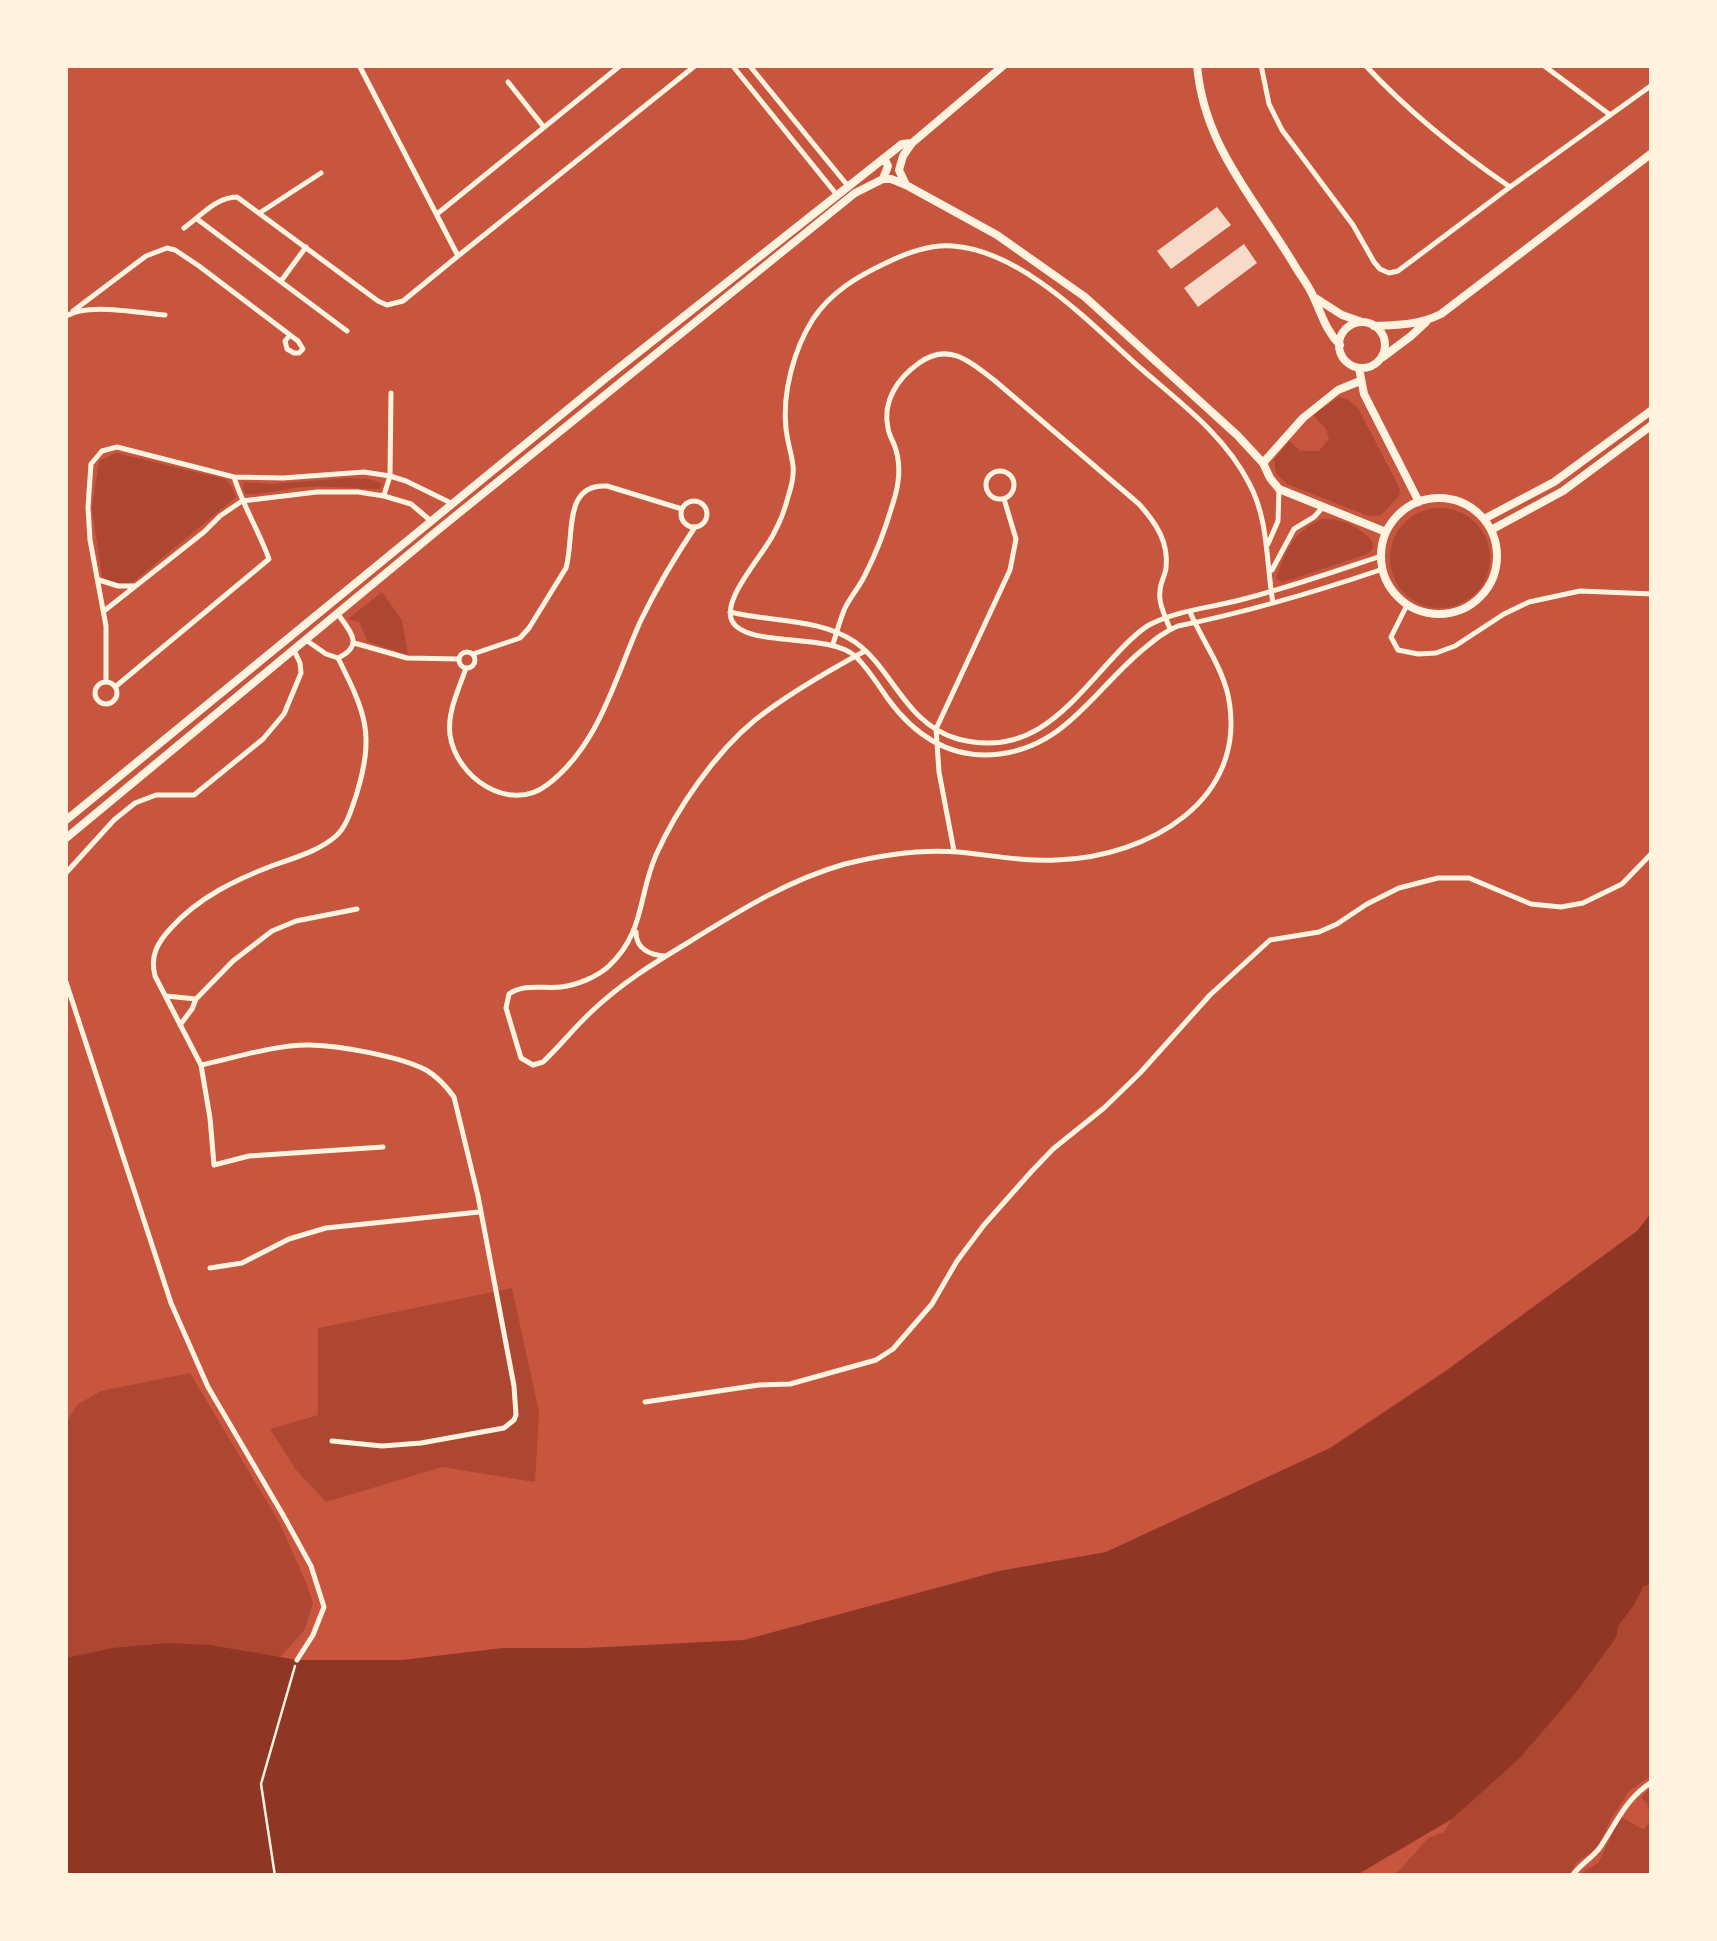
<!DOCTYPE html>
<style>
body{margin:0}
#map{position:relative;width:1717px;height:1941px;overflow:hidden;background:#c8553d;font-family:Literata,serif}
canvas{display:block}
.frame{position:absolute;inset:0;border:68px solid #fff3e0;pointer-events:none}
</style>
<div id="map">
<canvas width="1717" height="1941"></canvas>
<div class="frame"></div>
</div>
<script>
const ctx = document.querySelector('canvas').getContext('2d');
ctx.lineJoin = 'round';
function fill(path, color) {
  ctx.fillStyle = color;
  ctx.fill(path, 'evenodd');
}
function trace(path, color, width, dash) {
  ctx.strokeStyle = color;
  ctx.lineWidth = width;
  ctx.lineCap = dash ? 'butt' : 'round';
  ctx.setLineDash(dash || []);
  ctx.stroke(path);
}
fill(new Path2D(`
 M 1339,397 L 1348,400 L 1358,408 L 1400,489 L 1399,496 L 1381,515 L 1369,516 L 1287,484 L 1276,473 L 1274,460 L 1289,441 L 1301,451 L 1319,451 L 1329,439 L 1326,429 L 1313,415 Z
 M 116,453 L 225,479 L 231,486 L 236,497 L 133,582 C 123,584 110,584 102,577 L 92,508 L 99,461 Z
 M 350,478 L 370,479 L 381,483 L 380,489 C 355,489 330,485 305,487 C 285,488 266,495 246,494 L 243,489 L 244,482 L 270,484 Z
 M1390 558a50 50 0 1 1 100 0a50 50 0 1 1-100 0Z
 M 1321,519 C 1341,518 1359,526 1372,541 L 1373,548 L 1367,554 L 1283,582 L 1276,579 C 1286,550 1293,533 1321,519 Z
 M 382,592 L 402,620 L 408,655 L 368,642 L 359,622 L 348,619 Z
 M 512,1288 L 539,1412 L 535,1482 L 442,1467 L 326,1502 L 296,1470 L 270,1429 L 318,1415 L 318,1328 Z
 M 190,1373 L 279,1522 L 305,1580 L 313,1603 L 304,1631 L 278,1659 C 200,1639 143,1642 65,1658 L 65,1425 L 77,1405 L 101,1391 Z
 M 1652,1583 L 1652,1775 L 1629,1791 L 1612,1817 L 1597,1848 L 1576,1863 L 1569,1876 L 1388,1876 L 1399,1871 L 1428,1838 L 1444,1832 L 1452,1819 L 1519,1759 L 1575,1694 L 1616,1638 L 1619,1625 L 1634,1605 L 1643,1587 Z
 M 1652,1787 L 1652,1876 L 1579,1876 C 1585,1869 1592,1868 1599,1862 L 1620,1817 C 1630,1820 1634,1826 1644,1829 L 1650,1822 L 1648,1805 L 1641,1797 Z`), '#ae4732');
fill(new Path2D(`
 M 1652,1212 L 1652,1583 L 1643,1587 L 1634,1605 L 1619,1625 L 1616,1638 L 1575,1694 L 1519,1759 L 1452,1819 L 1355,1876 L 65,1876 L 65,1658 L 113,1648 L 169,1643 L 210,1645 L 297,1660 L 402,1660 L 503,1648 L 586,1648 L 744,1640 L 999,1571 L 1106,1552 L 1330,1448 L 1447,1370 L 1637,1231 Z`), '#8f3625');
fill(new Path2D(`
 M 1217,207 L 1231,225 L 1171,269 L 1157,251 Z
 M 1244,244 L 1257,263 L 1198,307 L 1184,288 Z`), '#f7dbc8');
trace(new Path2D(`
 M 275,1876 L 261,1784 L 295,1666`), '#fff3e0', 2.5);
trace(new Path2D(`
 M 732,65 L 837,195
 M 749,65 L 848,186
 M 1261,65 L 1269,104 L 1282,130 L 1353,225 L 1374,262 L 1380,269 L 1389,273 L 1398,271 L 1510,187 L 1652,85
 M 1365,65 C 1409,112 1457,151 1510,187
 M 1543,65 L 1609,114
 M 508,82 L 543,126
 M 261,212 L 321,173
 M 437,214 L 621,65
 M 197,219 L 347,331
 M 184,228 C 201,216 216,197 237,197 L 378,301 L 387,305 L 403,301 L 458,256 L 359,65
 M 458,256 L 696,65
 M 281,281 L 306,247
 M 73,311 L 146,256 L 167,248 L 175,250 L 199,266 L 298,341 L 303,349 L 299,353 L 294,353 L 287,349 L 285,341 L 290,335
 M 65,317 C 87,302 137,313 165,315
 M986 485a14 14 0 1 1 28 0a14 14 0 1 1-28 0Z
 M 384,495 L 390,476 L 391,393
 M681 514a13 13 0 1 1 26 0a13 13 0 1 1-26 0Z
 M 1268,544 L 1278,521 L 1279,489
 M 1272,570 L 1294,529 L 1314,517 L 1323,507
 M 99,580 L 118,586 L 135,586
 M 1273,603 C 1266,563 1269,520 1249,483 C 1224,434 1178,401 1138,366 C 1089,322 1022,251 953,246 C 930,244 906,253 886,263 C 858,276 831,292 813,319 C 794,349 782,393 786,429 C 790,460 799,464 788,497 C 785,509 780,522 774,533 C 765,553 721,599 732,621 C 746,648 828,632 855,656 C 868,668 878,685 888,699 C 915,736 952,760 1000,754 C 1065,746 1094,691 1140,652 C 1152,642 1163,632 1178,626 C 1248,612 1315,592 1383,569
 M 1407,605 L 1391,637 L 1398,650 L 1418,654 L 1436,653 L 1455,646 L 1504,614 L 1529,602 L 1580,591 L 1652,594
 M 104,611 L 204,532 L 220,516 L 242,501 L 317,492 L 358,492 L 384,496 L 411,504 L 431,521
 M 730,612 C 770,622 820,618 855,642 C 893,669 905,724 958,739 C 1030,758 1067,708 1110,661 C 1121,649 1134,634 1149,625 C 1175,611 1208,608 1236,601 C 1285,589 1333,572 1381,556
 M 306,640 L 326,654 L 338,658 C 365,645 350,632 338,614
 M 354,643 L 407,658 L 458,659
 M 833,644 C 837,632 840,619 845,608 C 851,596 860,586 865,575 C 877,552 886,527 893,503 C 899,485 901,467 896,450 C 894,442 889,436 888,428 C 882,401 898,378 919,363 C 948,342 969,361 994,380 L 1139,504 C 1156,523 1169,542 1166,568 C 1165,576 1160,583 1160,591 C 1158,603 1166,618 1170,629
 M 865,651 C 828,671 788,694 755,720 C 715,753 677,808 656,855 C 638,896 645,932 609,966 C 597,977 577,985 561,987 C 543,989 524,983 509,994 L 506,1008 L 521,1058 L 533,1065 L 543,1062 C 559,1047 574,1028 590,1013 C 620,984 654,963 689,942 C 739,911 788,880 845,864 C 881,855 921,849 958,852 C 990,855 1024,862 1057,860 C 1147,857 1250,801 1228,695 C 1221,665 1202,640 1190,612
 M459 660a8 8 0 1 1 16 0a8 8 0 1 1-16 0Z
 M 473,654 L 520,638 L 529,628 L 566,568 C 575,537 562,483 607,486 L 682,509
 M 338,658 C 366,714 375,734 356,796 C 351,810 347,826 336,836 C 319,851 294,858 274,865 C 235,880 199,897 171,928 C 157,943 150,956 155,976 L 201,1065 L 210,1118 L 214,1165 L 249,1156 L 383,1147
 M 466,668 C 459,689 447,712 450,735 C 456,777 509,814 547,785 C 600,745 615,677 641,620 C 657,587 675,557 695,527
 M95 693a11 11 0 1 1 22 0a11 11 0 1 1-22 0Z
 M 106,682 L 106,626 L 90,540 L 88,507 L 91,464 L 102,451 L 117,447 L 234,477 L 283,478 L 364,472 L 390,476 L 406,481 L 451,503
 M 115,687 L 269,559 C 259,531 243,506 234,477
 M 954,851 L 939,772 L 936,729 L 1010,570 L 1016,539 L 1004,499
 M 65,874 L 114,820 L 135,803 L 156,795 L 194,795 L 263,739 L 284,714 L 301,673 L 300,663 L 294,650
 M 636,932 C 636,949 650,955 665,956
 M 65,979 L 171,1303 L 208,1387 L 283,1515 L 311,1566 L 324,1607 L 313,1635 L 297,1660
 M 166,996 L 196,999
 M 180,1025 L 192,1009 L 196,999 L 233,961 L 272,931 L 296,921 L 357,909
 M 201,1065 C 233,1058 279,1044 310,1045 C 341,1046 399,1056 426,1070 C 438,1077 446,1086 454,1097 L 478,1196 L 514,1386 L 516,1415 L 514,1420 L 504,1428 L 421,1443 L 382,1446 L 332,1441
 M 210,1268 L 242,1263 L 289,1239 L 326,1228 L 479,1212
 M 645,1402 L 759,1385 L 790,1384 L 876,1360 L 893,1349 L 932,1304 L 957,1261 L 984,1225 L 1031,1172 L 1053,1149 L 1104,1108 L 1140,1073 L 1210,995 L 1270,940 L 1319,932 L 1337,924 L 1367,904 L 1399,888 L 1438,878 L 1469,878 L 1531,904 L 1561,907 L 1583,903 L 1622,884 L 1652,853
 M 1572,1876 C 1580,1864 1593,1858 1601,1846 C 1617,1822 1626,1798 1652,1782`), '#fff3e0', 5);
trace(new Path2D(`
 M 1197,65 C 1204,149 1258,202 1298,271 C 1304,280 1310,288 1314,298 C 1322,315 1326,331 1340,345
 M 883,179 L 891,179 L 906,185 L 997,235 L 1085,297 L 1237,435 L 1263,463 L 1270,478 L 1279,489 L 1386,532
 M 906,185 L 899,170 L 903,156 L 912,143
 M 1314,297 L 1342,315 L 1362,322
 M1339 345a23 23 0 1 1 46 0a23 23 0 1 1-46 0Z
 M 1374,326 C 1398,325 1419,325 1441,314 L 1652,153
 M 1383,357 L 1411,336 L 1426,322
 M 1359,368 L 1364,394 L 1419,502
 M 1263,463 L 1303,418 L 1338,390 L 1360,381
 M1381 556a58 58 0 1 1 116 0a58 58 0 1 1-116 0Z
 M 1484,519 L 1554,482 L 1652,410
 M 1491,530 L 1563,491 L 1652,425
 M 65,821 L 606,378 L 902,144 L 912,143 L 1004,65
 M 65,839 L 438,530 L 855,193 L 883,179 L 888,166 L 884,158`), '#fff3e0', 8);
</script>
